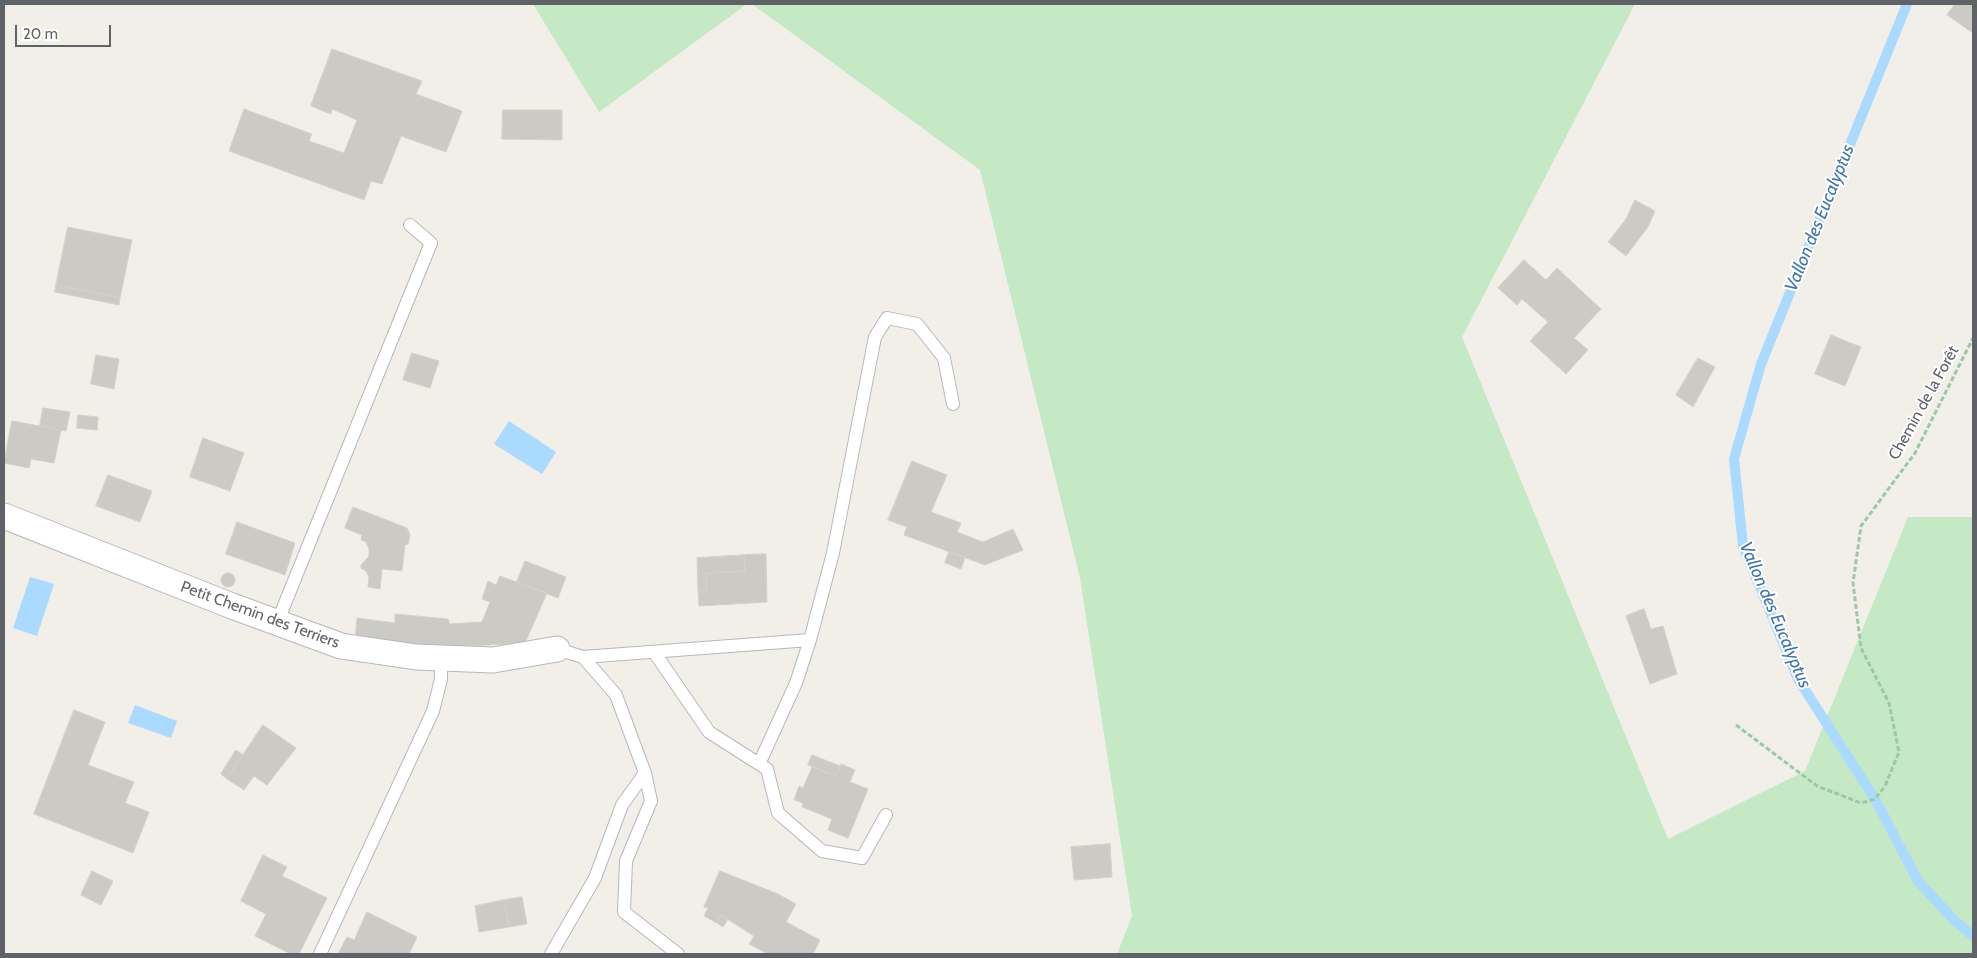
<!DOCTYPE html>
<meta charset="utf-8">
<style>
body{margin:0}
#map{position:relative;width:1977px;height:958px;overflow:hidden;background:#f1efe8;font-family:Cabin,sans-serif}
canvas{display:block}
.frame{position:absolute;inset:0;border:5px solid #5f6368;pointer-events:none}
.scale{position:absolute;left:15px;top:25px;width:96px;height:22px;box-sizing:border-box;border:2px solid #5f6368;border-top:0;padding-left:6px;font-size:15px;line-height:18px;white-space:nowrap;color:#5f6368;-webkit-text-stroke:4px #fff;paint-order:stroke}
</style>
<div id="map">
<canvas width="1977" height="958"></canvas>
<div class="frame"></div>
<div class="scale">20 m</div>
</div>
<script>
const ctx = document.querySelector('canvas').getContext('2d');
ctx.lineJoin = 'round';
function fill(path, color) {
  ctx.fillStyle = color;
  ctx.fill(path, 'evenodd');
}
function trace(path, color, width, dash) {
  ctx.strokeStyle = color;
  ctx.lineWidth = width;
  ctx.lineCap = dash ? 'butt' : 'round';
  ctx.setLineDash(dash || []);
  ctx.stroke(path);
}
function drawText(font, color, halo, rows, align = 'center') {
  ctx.font = font + ' Cabin,sans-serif';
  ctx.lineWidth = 4;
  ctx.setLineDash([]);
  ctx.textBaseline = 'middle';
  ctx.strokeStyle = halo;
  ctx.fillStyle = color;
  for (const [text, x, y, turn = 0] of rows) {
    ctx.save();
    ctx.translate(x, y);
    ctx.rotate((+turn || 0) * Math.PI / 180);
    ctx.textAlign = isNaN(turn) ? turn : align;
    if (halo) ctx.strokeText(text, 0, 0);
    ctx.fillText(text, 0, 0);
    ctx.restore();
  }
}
fill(new Path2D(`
 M 533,4 L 747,4 L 599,112 Z
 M 752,4 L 1635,4 L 1462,337 L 1668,839 L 1805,771 L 1908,517 L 1973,517 L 1973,954 L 1117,954 L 1132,916 L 1080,578 L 980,170 Z`), '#c5e8c5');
fill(new Path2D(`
 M 509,421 L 556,452 L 542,474 L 494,444 Z
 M 30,577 L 54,584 L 37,636 L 13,628 Z
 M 135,705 L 177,721 L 171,738 L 128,723 Z`), '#aadaff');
trace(new Path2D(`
 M 1907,4 L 1761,364 L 1734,459 L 1743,546 L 1798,679 L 1875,799 L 1918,881 L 1954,920 L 1973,936`), '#aadaff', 10);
const building = new Path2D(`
 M 1955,4 L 1973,4 L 1973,33 L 1947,15 Z
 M 332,49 L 422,81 L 416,94 L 462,111 L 446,152 L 401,136 L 382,184 L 371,181 L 364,200 L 229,151 L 244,109 L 312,134 L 309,141 L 344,153 L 357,120 L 332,109 L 331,114 L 311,106 Z
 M 503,110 L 562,110 L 562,140 L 502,139 Z
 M 1635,200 L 1655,211 L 1648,227 L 1626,256 L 1608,242 L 1626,219 Z
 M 68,227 L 132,240 L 120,298 L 56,285 Z
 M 1524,260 L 1546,280 L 1557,268 L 1601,309 L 1574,338 L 1588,350 L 1566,374 L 1530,341 L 1548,322 L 1522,299 L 1517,305 L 1498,288 Z
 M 56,285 L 120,298 L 119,305 L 55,292 Z
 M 1831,335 L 1861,347 L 1845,386 L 1815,374 Z
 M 412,353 L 439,361 L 430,388 L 403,380 Z
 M 96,355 L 119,359 L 114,389 L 91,384 Z
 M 1698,358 L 1715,367 L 1693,407 L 1676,395 Z
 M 43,408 L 70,412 L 66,431 L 40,426 Z
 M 78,415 L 98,417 L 97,430 L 77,428 Z
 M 12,421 L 61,430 L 54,463 L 31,459 L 29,468 L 4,463 Z
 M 203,438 L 244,453 L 230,491 L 190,477 Z
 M 912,461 L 947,475 L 931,512 L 961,523 L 957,532 L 983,542 L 1013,529 L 1023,550 L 985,565 L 904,535 L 907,527 L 888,520 Z
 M 108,475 L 152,491 L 140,522 L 96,506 Z
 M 353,507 L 407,528 L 410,535 L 408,544 L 405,545 L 402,571 L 382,569 L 380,589 L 368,587 L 369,577 L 366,571 L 361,568 L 361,565 L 369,556 L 369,549 L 366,542 L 361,540 L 362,535 L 345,528 Z
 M 237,522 L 295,543 L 285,575 L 226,554 Z
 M 949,552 L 965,558 L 961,569 L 945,563 Z
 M 766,554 L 767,602 L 699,606 L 698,590 L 707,589 L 706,573 L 745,571 L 744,555 Z
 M 744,555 L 745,571 L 706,573 L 707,589 L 698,590 L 697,558 Z
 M 525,561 L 566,577 L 558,598 L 517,582 Z
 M221 580a7 7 0 1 1 14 0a7 7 0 1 1-14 0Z
 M 500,576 L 547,593 L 525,643 L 412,649 L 355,641 L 357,618 L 395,623 L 395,614 L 448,619 L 450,624 L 482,622 L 490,602 L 482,599 L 488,581 L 496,585 Z
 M 1644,609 L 1651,629 L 1663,626 L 1677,674 L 1650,684 L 1626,616 Z
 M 74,710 L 105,722 L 88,765 L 134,782 L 125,803 L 149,812 L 133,853 L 34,814 Z
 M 263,725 L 296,748 L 267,785 L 254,776 L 244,790 L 227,779 Z
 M 236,750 L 243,755 L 227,779 L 221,774 Z
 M 812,755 L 840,766 L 836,776 L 808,765 Z
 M 841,764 L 855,770 L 850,782 L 868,789 L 848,838 L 828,830 L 832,819 L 802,807 L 803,803 L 794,800 L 799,786 L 803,788 L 812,767 L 836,776 Z
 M 1110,844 L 1112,877 L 1074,880 L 1071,847 Z
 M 263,855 L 287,867 L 282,876 L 327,898 L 299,954 L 291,954 L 255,936 L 266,914 L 241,901 Z
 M 92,871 L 113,881 L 101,905 L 81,895 Z
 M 720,871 L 778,894 L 796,904 L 786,922 L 820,940 L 813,954 L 768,954 L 749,944 L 754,936 L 721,915 L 717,923 L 704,916 L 708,908 L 704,907 Z
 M 522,897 L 527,924 L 509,927 L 504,900 Z
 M 504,900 L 509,927 L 479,932 L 475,906 Z
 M 367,912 L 417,937 L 409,954 L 338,954 L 347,937 L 354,940 Z
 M 721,915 L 728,919 L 723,927 L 717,923 Z`);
fill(building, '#cccac5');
trace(building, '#d6d1c6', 1);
const service = new Path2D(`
 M 277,623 L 431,243 L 410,225
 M 557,649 L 583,657 L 616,695 L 645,773 L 651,801 L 626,861 L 624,912 L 678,954
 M 654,652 L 709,732 L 767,769 L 778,813 L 822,851 L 862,858 L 886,815
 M 583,657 L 810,640 L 833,553 L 875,337 L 887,318 L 917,324 L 944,358 L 953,404
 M 759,764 L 796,683 L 810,640
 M 320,954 L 433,711 L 441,679 L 441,658
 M 551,954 L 595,878 L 622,805 L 645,773`);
const minor = new Path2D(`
 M 4,516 L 232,606 L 341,646 L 416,657 L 493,660 L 557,649`);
trace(service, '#b5b8bc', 14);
trace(minor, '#b5b8bc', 27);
trace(new Path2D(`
 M 1736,725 L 1817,786 L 1861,803 L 1875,799 L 1885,786 L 1899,752 L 1889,703 L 1861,648 L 1853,583 L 1861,526 L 1915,453 L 1973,338`), '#9cc7a9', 3, [5, 2.5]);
trace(service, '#fff', 12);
trace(minor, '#fff', 25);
drawText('16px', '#5f6368', '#fff', [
 ["Chemin de la Forêt",1924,403,-61],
 ["Petit Chemin des Terriers",260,615,20]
]);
drawText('italic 18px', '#4174aa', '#fff', [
 ["Vallon des Eucalyptus",1820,218,-68],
 ["Vallon des Eucalyptus",1775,615,67]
]);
</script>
